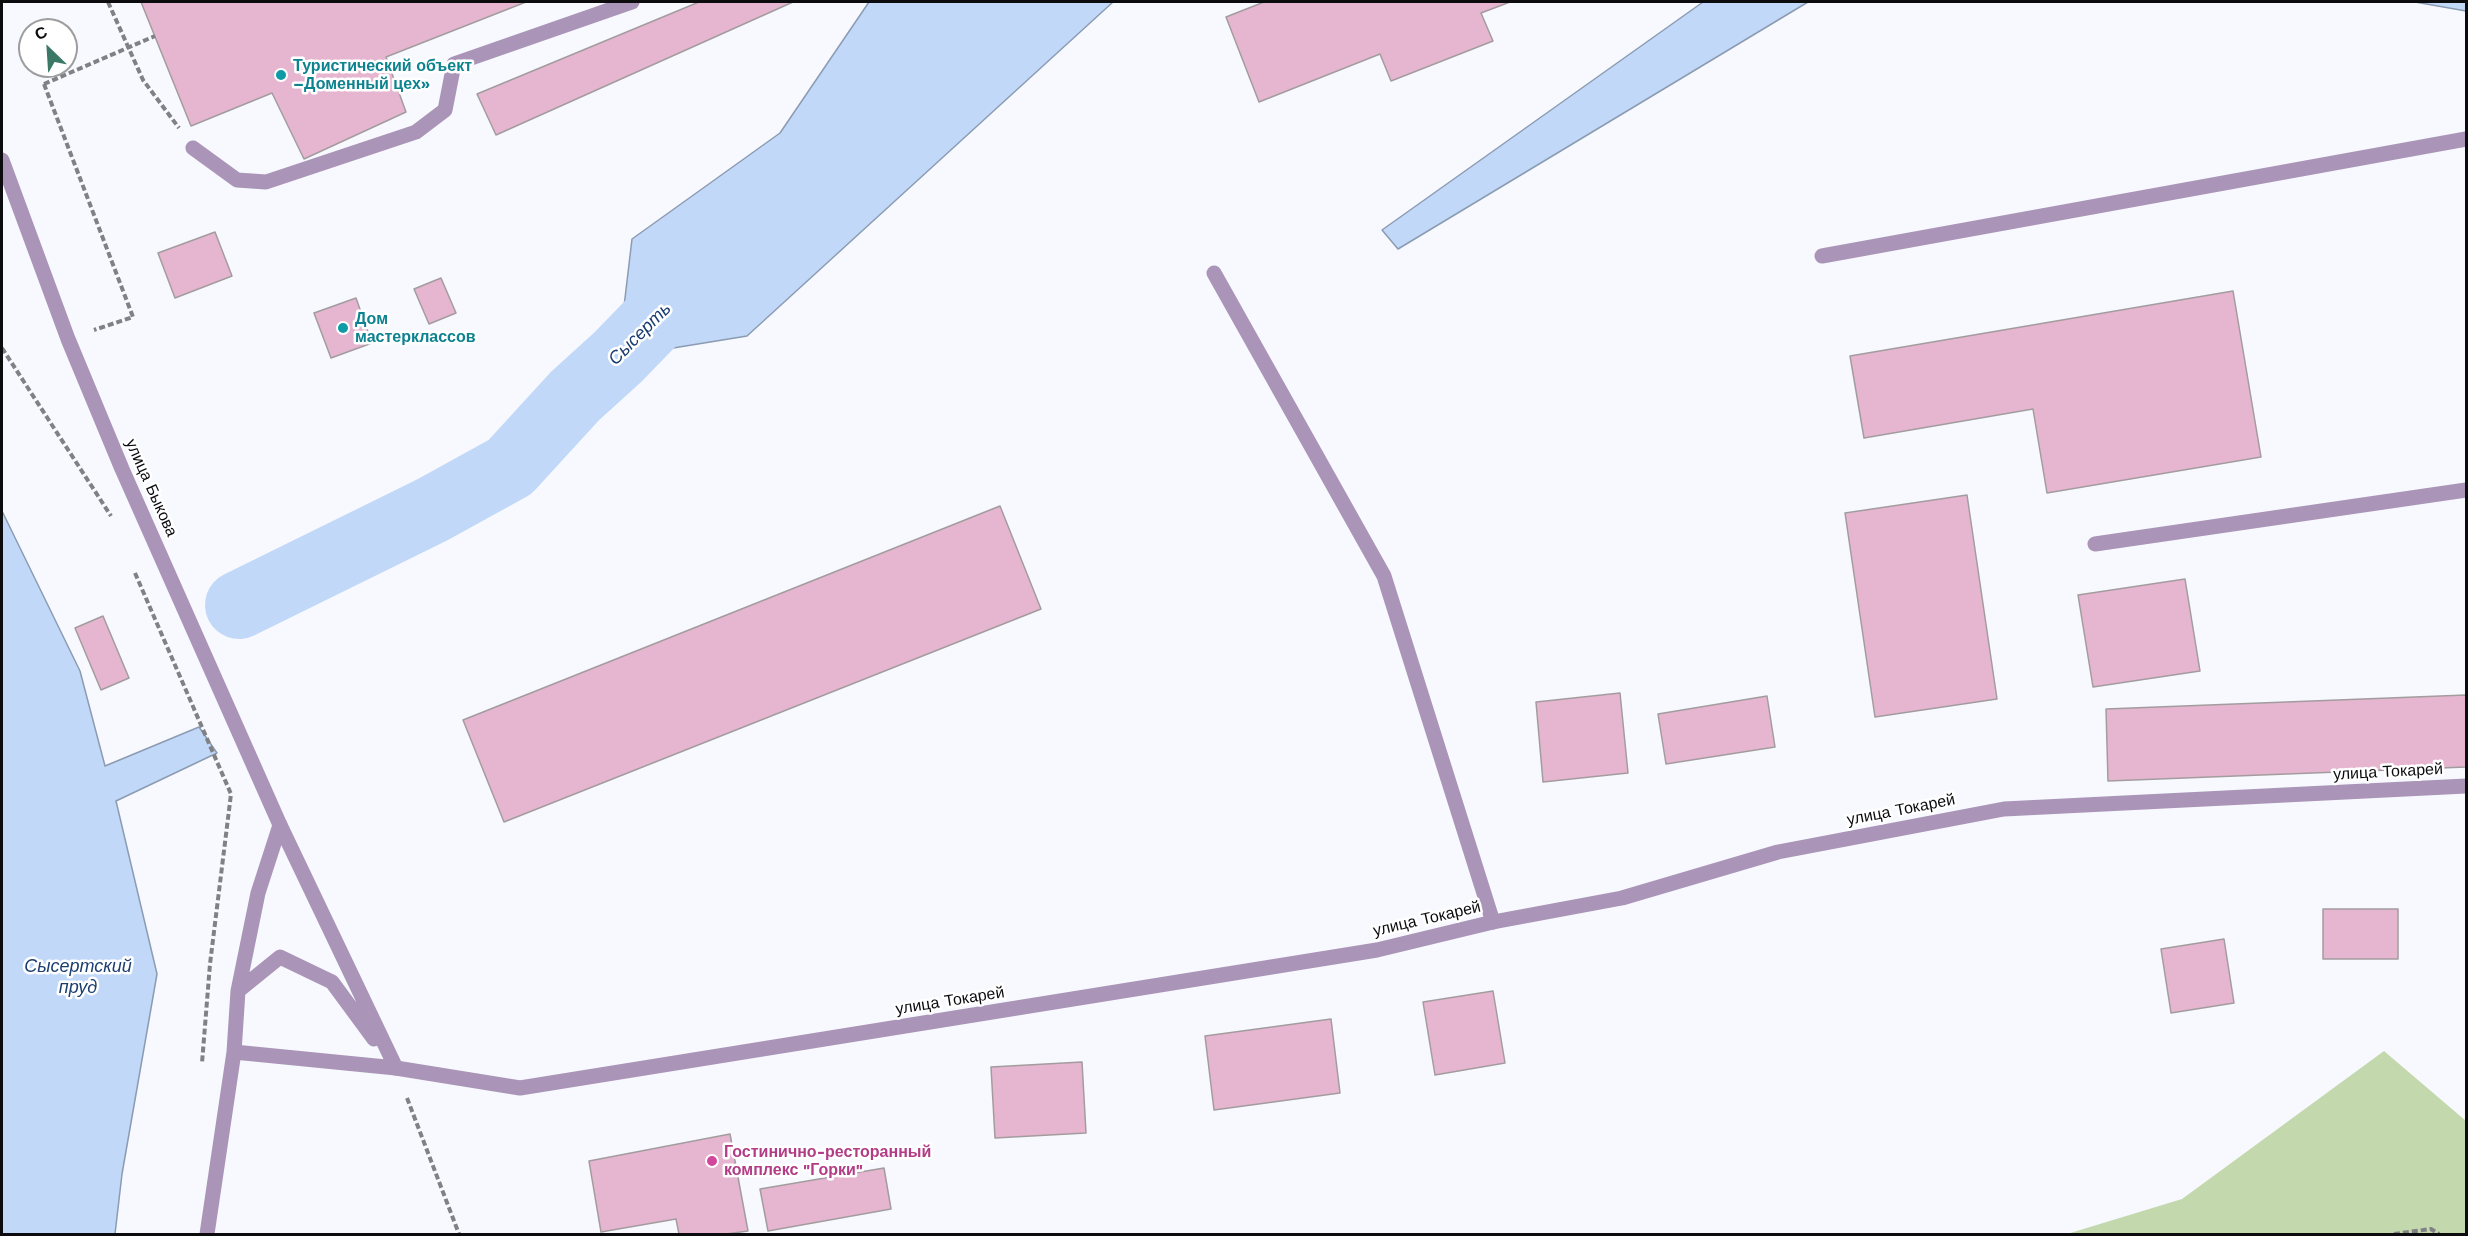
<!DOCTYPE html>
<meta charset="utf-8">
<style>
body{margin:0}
#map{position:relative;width:2468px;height:1236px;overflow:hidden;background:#f7f9fe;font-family:"Work Sans",sans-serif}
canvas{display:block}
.frame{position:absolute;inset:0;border:3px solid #0c0c0f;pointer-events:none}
.north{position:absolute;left:18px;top:18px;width:60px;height:60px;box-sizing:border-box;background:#fff;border:2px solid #9e9e9f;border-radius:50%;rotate:335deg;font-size:16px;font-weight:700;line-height:24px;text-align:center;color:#0c0c0f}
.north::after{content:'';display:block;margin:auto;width:21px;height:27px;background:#3b7966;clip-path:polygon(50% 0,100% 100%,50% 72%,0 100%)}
</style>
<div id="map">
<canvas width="2468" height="1236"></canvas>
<div class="frame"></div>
<div class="north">С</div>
</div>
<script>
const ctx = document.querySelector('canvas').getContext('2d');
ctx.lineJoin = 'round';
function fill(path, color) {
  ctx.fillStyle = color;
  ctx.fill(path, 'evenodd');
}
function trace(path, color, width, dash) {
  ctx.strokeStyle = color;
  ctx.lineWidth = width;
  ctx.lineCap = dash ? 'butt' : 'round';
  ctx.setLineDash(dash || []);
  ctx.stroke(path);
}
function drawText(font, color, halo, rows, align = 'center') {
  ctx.font = font + ' "Work Sans",sans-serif';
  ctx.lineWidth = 5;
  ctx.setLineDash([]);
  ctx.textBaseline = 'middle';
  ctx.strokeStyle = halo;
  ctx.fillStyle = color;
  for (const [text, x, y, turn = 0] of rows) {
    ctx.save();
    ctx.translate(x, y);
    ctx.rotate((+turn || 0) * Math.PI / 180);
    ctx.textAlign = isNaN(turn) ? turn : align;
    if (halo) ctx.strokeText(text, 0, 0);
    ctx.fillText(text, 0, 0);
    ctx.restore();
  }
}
fill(new Path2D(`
 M 2384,1051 L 2466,1121 L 2466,1234 L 2067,1234 L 2182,1199 Z`), '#c3d8ad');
const water = new Path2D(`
 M 869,2 L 1113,2 L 747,336 L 618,357 L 632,239 L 780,133 Z
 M 1703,2 L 1808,2 L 1398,249 L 1382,230 Z
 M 2415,2 L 2466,2 L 2466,11 Z
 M 2,511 L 80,671 L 105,766 L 199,727 L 217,753 L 116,801 L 157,974 L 122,1174 L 115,1234 L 2,1234 Z`);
fill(water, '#c1d8f8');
trace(water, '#8b9bb2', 1.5);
trace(new Path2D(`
 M 239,605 L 432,510 L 510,467 L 575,396 L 618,357 L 682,291`), '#c1d8f8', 68);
const building = new Path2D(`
 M 141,2 L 526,2 L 386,57 L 406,112 L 304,159 L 272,93 L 191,126 Z
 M 699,2 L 793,2 L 496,135 L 477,94 Z
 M 1264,2 L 1510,2 L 1481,13 L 1493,41 L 1391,81 L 1380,54 L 1259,102 L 1226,17 Z
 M 215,232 L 232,276 L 175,298 L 158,253 Z
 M 441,278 L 456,313 L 429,324 L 414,289 Z
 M 2233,291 L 2261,457 L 2047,493 L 2033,409 L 1864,438 L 1850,356 Z
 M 356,298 L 372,343 L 331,358 L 314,313 Z
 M 1967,495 L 1997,699 L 1875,717 L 1845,513 Z
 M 1000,506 L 1041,609 L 504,822 L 463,720 Z
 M 2185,579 L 2200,671 L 2093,687 L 2078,595 Z
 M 103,616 L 129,678 L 101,690 L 75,628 Z
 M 1620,693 L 1628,773 L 1543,782 L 1536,702 Z
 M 2466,695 L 2466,767 L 2108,781 L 2106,709 Z
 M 1767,696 L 1775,747 L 1666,764 L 1658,714 Z
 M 2323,909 L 2398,909 L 2398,959 L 2323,959 Z
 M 2224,939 L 2234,1003 L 2171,1013 L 2161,949 Z
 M 1493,991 L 1505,1063 L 1435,1075 L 1423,1002 Z
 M 1331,1019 L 1340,1093 L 1214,1110 L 1205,1036 Z
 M 1082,1062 L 1086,1133 L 995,1138 L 991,1067 Z
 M 730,1134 L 748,1231 L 726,1234 L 679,1234 L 676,1219 L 601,1232 L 589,1161 Z
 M 884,1168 L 891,1209 L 768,1231 L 760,1189 Z`);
fill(building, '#e6b6d0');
trace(building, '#a39c9f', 1.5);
trace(new Path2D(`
 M 108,2 L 143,80 L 179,128
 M 44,84 L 133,317 L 94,330
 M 2,348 L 111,516
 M 135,573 L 231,794 L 210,964 L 202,1063
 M 407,1098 L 459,1234
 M 2394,1234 L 2431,1229 L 2439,1234`), '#808185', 4, [6, 3]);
trace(new Path2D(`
 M 193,148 L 237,180 L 266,182 L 416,132 L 445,110 L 454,64 L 632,2
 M 1822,256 L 2466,139
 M 1214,273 L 1384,576 L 1493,922
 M 2095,544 L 2466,490
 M 280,825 L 396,1068
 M 238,991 L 280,957 L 332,982 L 374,1039
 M 234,1052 L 396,1068
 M 207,1234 L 234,1052 L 238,991 L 258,893 L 280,825`), '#aa94b7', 15);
trace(new Path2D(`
 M 2,160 L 68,339 L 122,469 L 280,825
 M 396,1068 L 520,1088 L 1377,950 L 1493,922 L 1622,898 L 1778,852 L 2004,809 L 2466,786`), '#aa94b7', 15);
trace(new Path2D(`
 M 44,84 L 155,36`), '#808185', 4, [6, 3]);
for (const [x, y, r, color] of [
 [281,75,6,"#0f9aa8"],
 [343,328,6,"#0f9aa8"],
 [712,1161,6,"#d1479c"]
]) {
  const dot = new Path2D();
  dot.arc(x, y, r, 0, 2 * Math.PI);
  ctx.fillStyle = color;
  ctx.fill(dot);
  trace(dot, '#fff', 2);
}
drawText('bold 16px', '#0d838f', '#fff', [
 ["Туристический объект",293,66],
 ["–Доменный цех»",293,84],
 ["Дом",355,319],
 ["мастерклассов",355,337]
], 'left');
drawText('16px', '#0c0c0f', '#fff', [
 ["улица Быкова",151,488,66],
 ["улица Токарей",2388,772,-3],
 ["улица Токарей",1901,810,-11],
 ["улица Токарей",1427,919,-13],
 ["улица Токарей",950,1001,-9]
]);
drawText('bold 16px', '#b23c85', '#fff', [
 ["Гостинично-ресторанный",724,1152],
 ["комплекс \"Горки\"",724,1170]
], 'left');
drawText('italic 18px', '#1a3e70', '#fff', [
 ["Сысерть",640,334,-45],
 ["Сысертский",78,967],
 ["пруд",78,988]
]);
</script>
